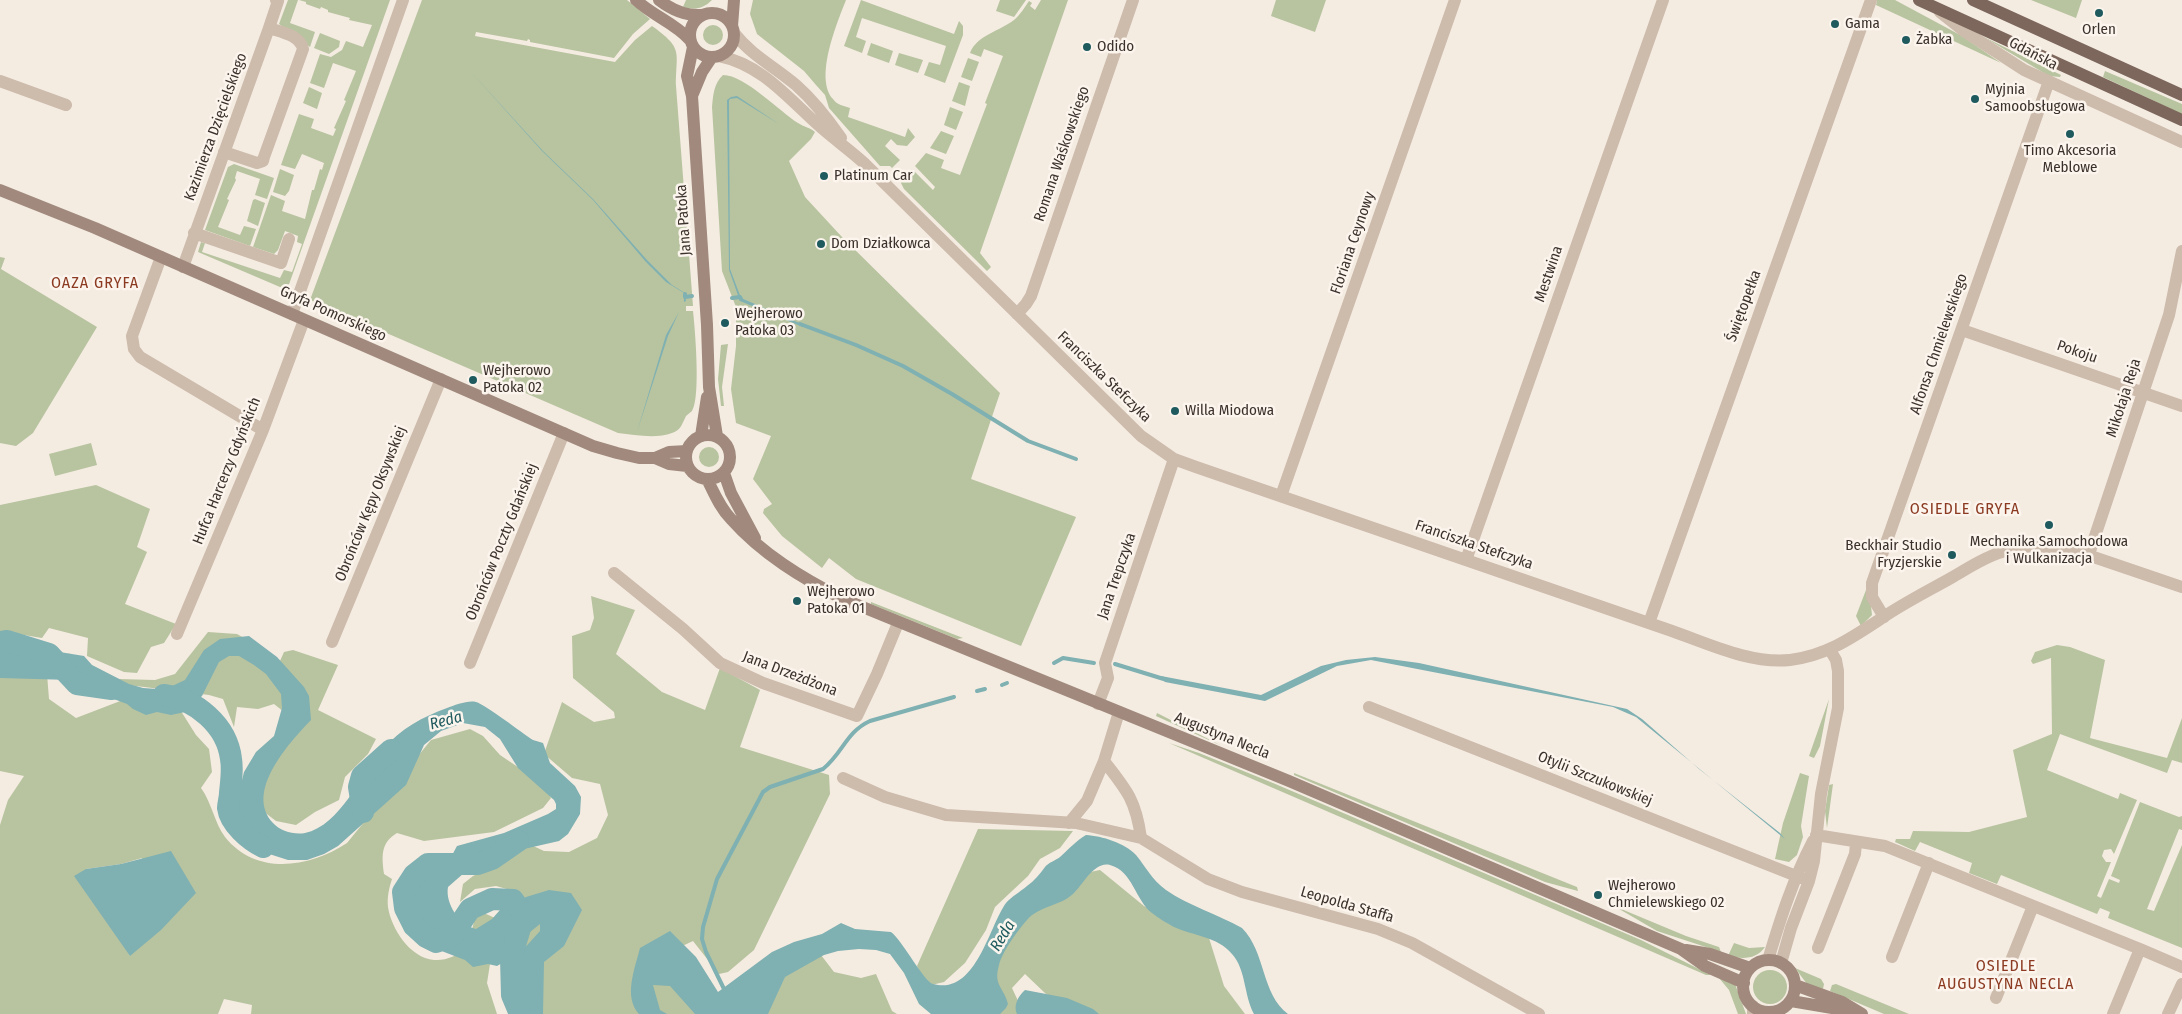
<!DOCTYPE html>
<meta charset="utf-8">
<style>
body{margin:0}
canvas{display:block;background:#f4ebe1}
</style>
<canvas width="2182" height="1014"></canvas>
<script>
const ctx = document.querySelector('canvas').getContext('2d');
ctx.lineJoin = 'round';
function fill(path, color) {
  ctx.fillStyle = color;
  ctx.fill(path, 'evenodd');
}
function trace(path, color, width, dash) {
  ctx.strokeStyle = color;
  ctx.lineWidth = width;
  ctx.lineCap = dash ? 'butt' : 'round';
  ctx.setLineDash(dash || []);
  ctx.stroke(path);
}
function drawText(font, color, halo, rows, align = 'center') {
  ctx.font = font + ' "Fira Sans Condensed",sans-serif';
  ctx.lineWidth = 5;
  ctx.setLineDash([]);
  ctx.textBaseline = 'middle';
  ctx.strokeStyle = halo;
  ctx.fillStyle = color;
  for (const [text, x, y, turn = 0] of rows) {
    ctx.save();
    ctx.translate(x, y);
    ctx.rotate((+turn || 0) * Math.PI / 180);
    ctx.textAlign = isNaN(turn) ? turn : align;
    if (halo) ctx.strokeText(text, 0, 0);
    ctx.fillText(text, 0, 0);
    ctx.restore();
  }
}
fill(new Path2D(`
 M 288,0 L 298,0 L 290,23 L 315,32 L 310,47 L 279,24 Z
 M 299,0 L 390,0 L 287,290 L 198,252 L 201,242 L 205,243 L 202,252 L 280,278 L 284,270 L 292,272 L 302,244 L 297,242 L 298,236 L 285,231 L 278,250 L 274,254 L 253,247 L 271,195 L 285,201 L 282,211 L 305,219 L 312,190 L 314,190 L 320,169 L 322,170 L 324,163 L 302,154 L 295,169 L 281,165 L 299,114 L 314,119 L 311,128 L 333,136 L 336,129 L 334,128 L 346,101 L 344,100 L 356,71 L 333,63 L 324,88 L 310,83 L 320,54 L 331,57 L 342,50 L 346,41 L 363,47 L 372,25 L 349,20 L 350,18 L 328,12 L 328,10 L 321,7 L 320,9 L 306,4 L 306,2 Z
 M 422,0 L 627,0 L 650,19 L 633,34 L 614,58 L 530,42 L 530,40 L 528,39 L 527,41 L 476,32 L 475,36 L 615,62 L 635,40 L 652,26 C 684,49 676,51 676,86 L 693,306 L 686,306 L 686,311 L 693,311 C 695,328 701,398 692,411 C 690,413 688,414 686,416 C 682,424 681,430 672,433 C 656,439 635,435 618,433 L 310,300 Z
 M 686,0 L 712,0 C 703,9 695,10 683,7 Z
 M 753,0 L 846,0 C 837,23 814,78 833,99 C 837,105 844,106 850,108 L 848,117 L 905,137 L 908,128 L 915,137 L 907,146 L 897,145 L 891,139 L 885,146 L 900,160 L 892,168 L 890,166 L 880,166 L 829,108 L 825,95 L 816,85 L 804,71 L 757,34 L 750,14 Z
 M 861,0 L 954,34 L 959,21 L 963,26 L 963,35 L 945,83 L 924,75 L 929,62 L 940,65 L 946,46 L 862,18 L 856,37 L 866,41 L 862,53 L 844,46 Z
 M 1000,0 L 1026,0 L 1014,17 L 996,11 Z
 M 1041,0 L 1068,0 L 980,253 L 991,267 L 987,271 L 904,189 L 901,183 L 912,169 L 933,190 L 935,187 L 915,166 L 926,153 L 944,160 L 941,168 L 960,175 L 987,104 L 985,103 L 1003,56 L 984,49 L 981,57 L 970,53 C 977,35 1000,31 1014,20 C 1020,15 1025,7 1029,1 L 1032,3 L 1030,6 L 1035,10 Z
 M 1276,0 L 1326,0 L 1315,32 L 1271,16 Z
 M 1877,0 L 1895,0 L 1962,36 L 2001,63 L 1876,5 Z
 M 2031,0 L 2082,0 L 2076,18 Z
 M703 35a10 10 0 1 1 20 0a10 10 0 1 1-20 0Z
 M 320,33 L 340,41 L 339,47 L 329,54 L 314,48 Z
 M 1982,36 L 2061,75 L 2060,77 L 2049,76 Z
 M 871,43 L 893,51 L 889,63 L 867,55 Z
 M 899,53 L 923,60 L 918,73 L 895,65 Z
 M 968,58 L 979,62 L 972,81 L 961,77 Z
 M 2105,71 L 2182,104 L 2182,114 L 2103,77 Z
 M 723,75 C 745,75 780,112 798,123 C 804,127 809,127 815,132 L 811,139 L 789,161 L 805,197 L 842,237 L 1000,393 L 971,479 L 1076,517 L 1021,646 L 856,579 L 829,558 L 822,568 L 782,536 L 763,513 L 764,509 L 772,504 L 753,479 L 771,436 L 736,423 L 731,389 L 736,346 L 736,307 L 722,271 L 712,107 C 713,95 714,83 723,75 Z
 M 959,82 L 970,86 L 965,106 L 952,101 Z
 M 309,87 L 322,93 L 317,109 L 303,103 Z
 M 950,107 L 963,112 L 956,130 L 944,125 Z
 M 941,131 L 954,136 L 946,154 L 930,148 Z
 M 234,164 L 274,178 L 267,199 L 255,195 L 260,179 L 237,171 L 235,178 L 236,180 L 227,199 L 229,200 L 218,227 L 240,235 L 244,226 L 256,229 L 250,246 L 205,230 L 228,167 Z
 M 280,169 L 294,175 L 289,191 L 285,196 L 273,192 Z
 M 255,199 L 265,203 L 258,226 L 247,221 L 253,200 Z
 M 0,257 L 5,258 L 1,269 L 97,327 L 33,433 L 16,446 L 0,443 Z
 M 728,344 L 722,387 L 724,406 L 721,406 L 718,379 L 721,345 Z
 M 91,443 L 97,465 L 55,476 L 49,454 Z
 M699 457a10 10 0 1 1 20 0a10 10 0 1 1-20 0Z
 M 96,485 L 150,509 L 137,547 L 147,552 L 125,604 L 176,624 L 164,643 L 151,647 L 137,673 L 124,672 L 87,656 L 88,638 L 49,628 L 42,638 L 0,631 L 0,505 Z
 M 1866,590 L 1871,606 L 1872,615 L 1861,626 L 1856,616 Z
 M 591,596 L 635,610 L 616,654 L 662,692 L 705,710 L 720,668 L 760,690 L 740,747 L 829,775 L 830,794 L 754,950 L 728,972 L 719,974 L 693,941 L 678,948 L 707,1014 L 528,1014 L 517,991 L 519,954 L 527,938 L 533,909 L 514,891 L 496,886 L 475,889 L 460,902 L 463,884 L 473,876 L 498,864 L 529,844 L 544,851 L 569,852 L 597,838 L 608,815 L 600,784 L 572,778 L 544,754 L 562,702 L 594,722 L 615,718 L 614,712 L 573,678 L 572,636 L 590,630 L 594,618 Z
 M 871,602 L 963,638 L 957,639 L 871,604 Z
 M 208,632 L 237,634 L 265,650 L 280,661 L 284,652 L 293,650 L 338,665 L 318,710 L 376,739 L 368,754 L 345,777 L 339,800 L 315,812 L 296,825 L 276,821 L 259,808 L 256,791 L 293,719 L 274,704 L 258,709 L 237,707 L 234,727 L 223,699 L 209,695 L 120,684 L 88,674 L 68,653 L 118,679 L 155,680 L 175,674 Z
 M 2057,645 L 2070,647 L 2105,660 L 2090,738 L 2167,758 L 2182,718 L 2182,763 L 2172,760 L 2167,773 L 2060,734 L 2047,770 L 2118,799 L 2120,793 L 2137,800 L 2114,854 L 2111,849 L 2104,850 L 2102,856 L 2106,862 L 2111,862 L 2097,896 L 2101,898 L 2109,879 L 2119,883 L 2120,880 L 2111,876 L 2140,802 L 2179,817 L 2182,816 L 2182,830 L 2179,829 L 2147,909 L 2154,911 L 2182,845 L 2182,948 L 2108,918 L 2110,912 L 2100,908 L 2097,914 L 2001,875 L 1997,884 L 1969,873 L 1972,863 L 1920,842 L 1915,851 L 1895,842 L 1896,839 L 1910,839 L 1913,831 L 1969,832 L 2027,817 L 2013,750 L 2052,734 L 2051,658 L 2033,664 L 2031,661 L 2035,652 Z
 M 0,657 L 47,674 L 49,699 L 76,718 L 128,698 L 179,708 L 196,735 L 209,749 L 212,772 L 201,788 C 212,803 214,822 225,837 C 256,876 309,868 347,843 L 431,740 L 470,729 L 483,736 L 500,755 L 543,784 L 551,798 L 543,808 L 494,832 L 424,841 L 397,833 C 380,843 382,857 384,874 L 392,879 C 389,888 387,897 388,907 C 391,928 410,958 434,960 C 447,961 456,955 467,949 L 475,918 L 484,913 L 497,919 L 487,983 L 497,1014 L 251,1014 L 252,1005 L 224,999 L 218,1014 L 0,1014 L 0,825 L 8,800 L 24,776 L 0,771 ZM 142,858 L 130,956 L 86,869 L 121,864 Z
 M 1829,699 L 1820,746 L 1814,758 L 1809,756 Z
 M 1157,713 L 1222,746 L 1156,716 Z
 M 1169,743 L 1199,753 L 1273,783 L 1641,940 L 1711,975 L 1706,975 Z
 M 1294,773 L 1577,887 L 1578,891 L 1545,882 L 1294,775 Z
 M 1800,773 L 1809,776 L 1801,826 L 1803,837 L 1797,855 L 1789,862 L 1775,859 L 1783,823 Z
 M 1833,784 L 1827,828 L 1825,811 L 1829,785 Z
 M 978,829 L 1073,831 L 1060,848 L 1040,859 L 1028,876 L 995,907 L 986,930 L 965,963 L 944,982 L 927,986 L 917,966 Z
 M 1100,870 L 1144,906 L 1209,938 L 1224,986 L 1245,1014 L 1089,1014 L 1046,994 L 1025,974 L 1012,988 L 1019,1003 L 1056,1014 L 955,1014 L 1014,928 L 1080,874 Z
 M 1614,906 L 1686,936 L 1719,947 L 1721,952 L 1657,931 Z
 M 1734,943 L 1749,948 L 1765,947 C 1756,960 1742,959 1728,956 Z
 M 821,955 L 834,972 L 861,978 L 876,974 L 892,1011 L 897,1014 L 736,1014 L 749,994 Z
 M 1795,968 L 1821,979 L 1824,984 L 1823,989 L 1807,984 Z
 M1753 987a17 17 0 1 1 34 0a17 17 0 1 1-34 0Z
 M 1719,978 L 1735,984 L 1746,1014 L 1738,1014 L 1729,990 Z
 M 1836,984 L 1909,1014 L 1884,1014 L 1830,991 L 1832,985 Z`), '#b8c4a0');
fill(new Path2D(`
 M 472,73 L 543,151 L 593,199 L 647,260 L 672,285 L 685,293 L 686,301 L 684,302 L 684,293 L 666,282 L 646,262 L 593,200 L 542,151 Z
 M 737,96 L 779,124 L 737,98 L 730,99 L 729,101 L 730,269 L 741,298 L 804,325 L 803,327 L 740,301 L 729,270 L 727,100 L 731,97 Z
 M 679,312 L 668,336 L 637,432 L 666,335 Z
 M 249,636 L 277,657 L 304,687 L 309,696 L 311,720 C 289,743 244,792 273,823 C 280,831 294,835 305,833 C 340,826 362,773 384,748 C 401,729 422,717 447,708 C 455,705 468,700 476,702 C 486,705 522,733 533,740 L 543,743 L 550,763 L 575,786 L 581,797 L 580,814 L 568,834 L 559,841 L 502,854 L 472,866 L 448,887 C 445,903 459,925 476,929 L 492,919 L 500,910 L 511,906 L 526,897 L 549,890 L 571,893 L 582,910 L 564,946 L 544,962 L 543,1014 L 519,1014 L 520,953 L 540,931 L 540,924 L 515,944 L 502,963 L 497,966 L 488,964 L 473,967 L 465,960 L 439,950 L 420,921 L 413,902 L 412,893 L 417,886 L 434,869 L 450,859 L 457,846 L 504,833 L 548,814 L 556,809 L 556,804 L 554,800 L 518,768 L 500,739 L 485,727 L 463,723 L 441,731 L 424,745 L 406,785 L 338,846 L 324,854 L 307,860 L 288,860 L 263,852 L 249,842 L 240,830 L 235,809 L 244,772 L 256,752 L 274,736 L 282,708 L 281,694 L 266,674 L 254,665 L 239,656 L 229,656 L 219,662 L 202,696 L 185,712 L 171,715 L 157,712 L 146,715 L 133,709 L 127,704 L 90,690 L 71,680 L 0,678 L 0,652 L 11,644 L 84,656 L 92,665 L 129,684 L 143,688 L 157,689 L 170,687 L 185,680 L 204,650 L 220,639 Z
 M 1375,657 L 1419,663 L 1627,709 L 1642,719 L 1699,769 L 1780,833 L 1785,839 L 1636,717 L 1613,707 L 1371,660 L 1337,666 L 1265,701 L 1165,682 L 1161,676 L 1261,695 L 1321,666 L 1346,660 Z
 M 1086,835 C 1102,836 1125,843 1136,855 C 1146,867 1152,880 1166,890 C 1189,906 1217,914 1242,928 C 1266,952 1261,994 1288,1014 L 1254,1014 C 1244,996 1246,969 1232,954 C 1217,936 1193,936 1174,927 C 1167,923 1158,918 1152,913 C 1135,900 1133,871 1110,865 C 1094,861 1083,885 1073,894 C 1060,906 1039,906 1027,920 C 1018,930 1002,952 999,965 C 993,986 1004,987 1008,1004 L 1006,1008 L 1000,1014 L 931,1014 L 919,1004 L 904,973 L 890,954 L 876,950 L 859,949 L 838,951 L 824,955 L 785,977 L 768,1014 L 695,1014 L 670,986 L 653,985 L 660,1010 L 667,1014 L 639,1014 C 623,997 635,968 640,948 L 670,931 L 696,957 L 718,992 L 772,952 L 794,942 L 822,934 L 841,923 L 855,929 L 891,932 C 903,941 924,982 933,984 C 976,996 989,926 1006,903 C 1011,897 1020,892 1027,886 C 1034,881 1040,874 1045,867 C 1048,863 1056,860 1060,857 C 1069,849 1076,841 1086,835 Z
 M 171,851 L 196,893 L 161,930 L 130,956 L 74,876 L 86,869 L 121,864 Z
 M 1025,990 L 1067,998 L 1093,1009 L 1099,1014 L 1017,1014 C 1013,1006 1018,996 1025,990 Z`), '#7fb0b2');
trace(new Path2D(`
 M 685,294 L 685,297 L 692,296
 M 732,298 L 740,297 L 741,299
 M 800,324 L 856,345 L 903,366 L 952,394 L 1028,441 L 1076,459
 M 1054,663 L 1063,658 L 1094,663
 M 1115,664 L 1167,680
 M 1002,685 L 1007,683
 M 977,691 L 985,689
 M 725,991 L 706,952 L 702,939 L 703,927 L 717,879 L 763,792 L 770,787 L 823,769 C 843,753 846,732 870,721 L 954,697`), '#7fb0b2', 4);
trace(new Path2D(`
 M 0,642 L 7,641 L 49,654 L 77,684 L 112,689
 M 164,695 C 195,699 227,725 231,759 C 233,770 231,782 230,793 C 230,798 228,804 228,808 C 230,824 249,840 263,847
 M 363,812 L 359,787 L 362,776 L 391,750
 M 518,841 L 492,859 L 478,864 L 428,864 L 414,875 L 403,892 L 405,908 L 414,926 L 426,937 L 436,942 L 452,936 L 470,909 L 492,899 L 513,900 L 524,915 L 511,958 L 512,995 L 520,1014`), '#7fb0b2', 22);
trace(new Path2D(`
 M 1940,12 L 1964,31 L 2024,70 L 2182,142
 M 734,33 C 751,55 775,67 796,85 C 813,100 828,119 841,138
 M 719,56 C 764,65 791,102 824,130 C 838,142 852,152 865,164 L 1141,436 L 1174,459 L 1196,467 L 1672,631 C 1709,644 1750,664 1790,660 C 1826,656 1853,637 1882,618 C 1904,603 1928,591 1951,578 C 1967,569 1984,557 2002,552 C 2024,546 2047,546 2070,549 L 2182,587
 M 0,81 L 66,105
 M 224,152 L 257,163 L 263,161 L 264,157 L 303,49 C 300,35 281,32 269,28
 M 194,233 L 281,263 L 289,239
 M 161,257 L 132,336 L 134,349 L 140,357 L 263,430
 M 183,267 L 269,28 L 278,1 L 276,0
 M 292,314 L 403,0
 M 1017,314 L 1026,304 L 1031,296 L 1133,0
 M 1962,330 L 2182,406
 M 1281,496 L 1455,0
 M 2089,554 L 2169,315 L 2182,251
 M 1466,560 L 1663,0
 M 614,573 L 683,629 L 720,663 L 763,683 L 857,716 L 877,674 L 898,623
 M 1884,617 L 1872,597 L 1872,583 L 2049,81
 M 1649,623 L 1871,0
 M 177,634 L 263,430 L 304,320
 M 332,642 L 441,379
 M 470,663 L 564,433
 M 1098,704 L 1108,678 L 1105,663 L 1174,459
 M 1369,707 L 1809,881
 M 1119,712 L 1104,761 C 1127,790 1136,801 1141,838
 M 843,778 L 885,797 L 946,815 L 1076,823 L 1141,838 L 1208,879 L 1242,892 L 1378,929 L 1412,943 L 1539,1014
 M 1069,823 L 1087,801 L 1104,761
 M 1816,835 L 1885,846 L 2140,949 L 2113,1014
 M 1818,948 L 1855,854 L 1856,843
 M 2140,949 L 2182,967
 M 1892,957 L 1929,863
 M 1768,960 C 1780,920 1793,879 1813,841
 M 1781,963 L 1791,928 L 1809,881 L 1814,861 L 1821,794 L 1838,708 L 1838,671 L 1836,660 L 1830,650
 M 1996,998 L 2033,906
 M 1753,1014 L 1753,1006
 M 1767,1014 L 1769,1012
 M 2168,1014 L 2182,984`), '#cdbbac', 12);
trace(new Path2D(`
 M 636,0 C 653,16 675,23 690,40
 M 659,0 C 672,10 686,16 701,15
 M690 35a22 22 0 1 1 44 0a22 22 0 1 1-44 0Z
 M 732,26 L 734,0
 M 712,57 L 702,72 L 692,96 L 707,325 L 709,387 L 717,436
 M 692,96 L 687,76 L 693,47
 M 0,190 L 95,228 L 593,446 L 617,453 L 639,458 L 655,458 L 669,464 L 687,466
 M686 457a22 22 0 1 1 44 0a22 22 0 1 1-44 0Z
 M 701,436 L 707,397
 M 655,458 L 669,452 L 687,451
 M 724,473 L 731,493 L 755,538
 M 707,479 C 714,493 720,508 731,519 C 762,554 802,578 843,599 L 1289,781 L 1681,949 L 1705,966 L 1744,983
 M 1686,950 L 1710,954 L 1750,968
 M1743 986a26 26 0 1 1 52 0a26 26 0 1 1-52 0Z
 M 1795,985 L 1842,1002 L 1862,1014
 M 1791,1001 L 1855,1012`), '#a18a7d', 12);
trace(new Path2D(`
 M 1919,0 L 2182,120
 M 1973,0 L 2182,95`), '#7d675c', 12);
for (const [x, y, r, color] of [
 [2099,13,5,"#1f5a5e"],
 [1835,24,5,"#1f5a5e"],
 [1906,40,5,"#1f5a5e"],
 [1087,47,5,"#1f5a5e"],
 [1975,99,5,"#1f5a5e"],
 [2070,134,5,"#1f5a5e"],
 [824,176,5,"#1f5a5e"],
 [821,244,5,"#1f5a5e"],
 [725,323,5,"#1f5a5e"],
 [473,380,5,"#1f5a5e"],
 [1175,411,5,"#1f5a5e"],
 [2049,525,5,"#1f5a5e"],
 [1952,555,5,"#1f5a5e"],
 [797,601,5,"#1f5a5e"],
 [1598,895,5,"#1f5a5e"]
]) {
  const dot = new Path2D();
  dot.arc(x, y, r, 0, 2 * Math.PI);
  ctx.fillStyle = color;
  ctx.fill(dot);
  trace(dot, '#fbf5ee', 2);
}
drawText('15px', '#3b302b', '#fbf5ee', [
 ["Gama",1845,24],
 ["Orlen",2099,30,"center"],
 ["Żabka",1916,40],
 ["Odido",1097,47],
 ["Myjnia",1985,90],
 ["Samoobsługowa",1985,107],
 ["Timo Akcesoria",2070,151,"center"],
 ["Meblowe",2070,168,"center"],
 ["Platinum Car",834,176],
 ["Dom Działkowca",831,244],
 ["Wejherowo",735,314],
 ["Patoka 03",735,331],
 ["Wejherowo",483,371],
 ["Patoka 02",483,388],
 ["Willa Miodowa",1185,411],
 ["Mechanika Samochodowa",2049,542,"center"],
 ["i Wulkanizacja",2049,559,"center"],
 ["Beckhair Studio",1942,546,"right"],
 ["Fryzjerskie",1942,563,"right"],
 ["Wejherowo",807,592],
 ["Patoka 01",807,609],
 ["Wejherowo",1608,886],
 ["Chmielewskiego 02",1608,903]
], 'left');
drawText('15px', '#3b302b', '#fbf5ee', [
 ["Gdańska",2033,54,28],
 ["Kazimierza Dzięcielskiego",216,127,-70],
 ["Romana Waśkowskiego",1062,154,-71],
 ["Jana Patoka",684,220,-94],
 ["Floriana Ceynowy",1353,243,-71],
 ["Mestwina",1549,274,-71],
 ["Świętopełka",1744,306,-70],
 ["Gryfa Pomorskiego",333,314,24],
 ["Alfonsa Chmielewskiego",1939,344,-71],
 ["Pokoju",2077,352,19],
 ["Franciszka Stefczyka",1104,377,44],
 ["Mikołaja Reja",2124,398,-72],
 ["Hufca Harcerzy Gdyńskich",227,471,-68],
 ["Obrońców Kępy Oksywskiej",371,504,-68],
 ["Obrońców Poczty Gdańskiej",502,542,-68],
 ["Franciszka Stefczyka",1474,545,19],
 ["Jana Trepczyka",1117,576,-71],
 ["Jana Drzeżdżona",790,674,21],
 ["Augustyna Necla",1222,736,22],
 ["Otylii Szczukowskiej",1595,779,22],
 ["Leopolda Staffa",1347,905,16]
]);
ctx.letterSpacing = '1px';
drawText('16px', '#8c3b22', '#fbf5ee', [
 ["OAZA GRYFA",95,284],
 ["OSIEDLE GRYFA",1965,510],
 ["OSIEDLE",2006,967],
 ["AUGUSTYNA NECLA",2006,985]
]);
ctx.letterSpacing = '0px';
drawText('italic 16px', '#1f5a5e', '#fbf5ee', [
 ["Reda",446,721,-15],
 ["Reda",1003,936,-59]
]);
</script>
